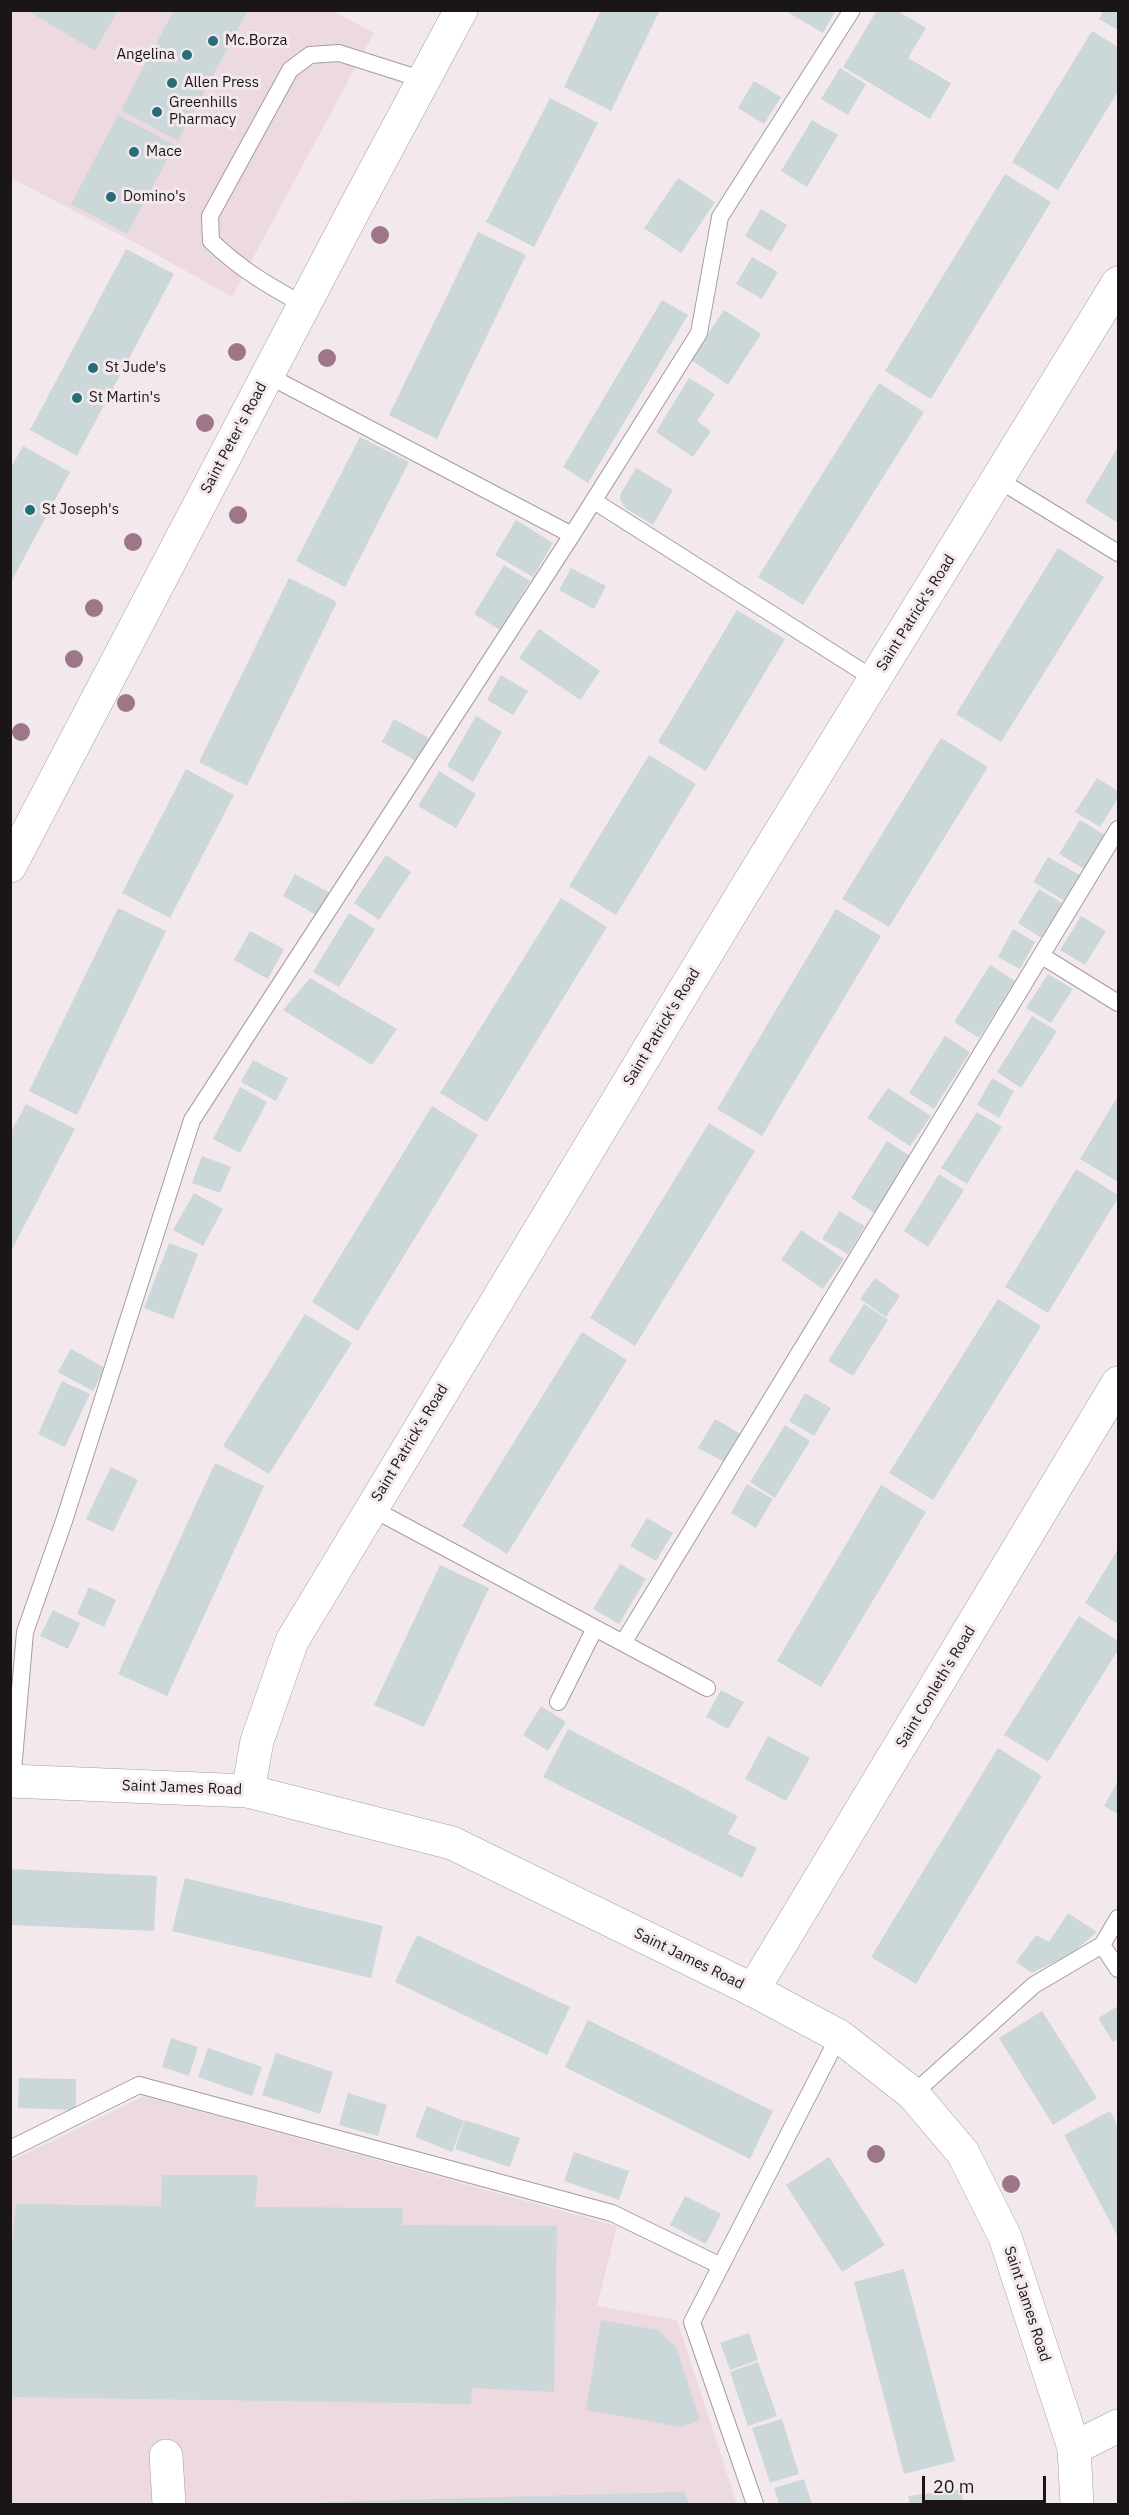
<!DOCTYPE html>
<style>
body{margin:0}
#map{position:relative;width:1129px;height:2515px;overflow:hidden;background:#f3e9ed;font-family:"IBM Plex Sans",sans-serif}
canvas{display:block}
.frame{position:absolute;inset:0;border:12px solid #1a1618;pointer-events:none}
.scale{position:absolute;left:922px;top:2476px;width:124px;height:27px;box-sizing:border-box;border:3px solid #1a1618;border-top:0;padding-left:8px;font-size:18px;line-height:21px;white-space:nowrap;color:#1a1618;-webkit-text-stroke:4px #f3e9ed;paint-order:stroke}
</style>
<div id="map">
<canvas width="1129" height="2515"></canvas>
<div class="frame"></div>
<div class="scale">20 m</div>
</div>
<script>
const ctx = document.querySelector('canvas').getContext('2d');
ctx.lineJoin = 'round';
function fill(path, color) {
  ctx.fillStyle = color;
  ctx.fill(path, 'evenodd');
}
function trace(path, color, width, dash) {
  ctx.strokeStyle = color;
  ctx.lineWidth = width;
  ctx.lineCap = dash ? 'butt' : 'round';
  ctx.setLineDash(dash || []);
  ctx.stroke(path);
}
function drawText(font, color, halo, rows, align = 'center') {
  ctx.font = font + ' "IBM Plex Sans",sans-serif';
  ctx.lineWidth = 6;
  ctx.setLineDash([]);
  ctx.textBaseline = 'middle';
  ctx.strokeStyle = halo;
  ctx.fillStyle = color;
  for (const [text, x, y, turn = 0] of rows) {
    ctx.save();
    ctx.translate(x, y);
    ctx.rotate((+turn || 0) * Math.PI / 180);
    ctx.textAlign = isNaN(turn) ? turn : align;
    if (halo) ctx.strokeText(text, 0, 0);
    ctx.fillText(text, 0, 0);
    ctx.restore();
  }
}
fill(new Path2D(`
 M 10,11 L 333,11 L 374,33 L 232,297 L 134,242 L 11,178 Z
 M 144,2096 L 617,2226 L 597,2306 L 677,2320 L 737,2504 L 11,2504 L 11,2161 Z`), '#eddae1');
fill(new Path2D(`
 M 26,10 L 115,10 L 117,12 L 95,51 Z
 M 174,10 L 248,10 L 178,141 L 121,110 Z
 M 601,10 L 660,10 L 611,111 L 564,87 Z
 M 784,10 L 836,10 L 823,33 Z
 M 877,10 L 896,10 L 926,28 L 908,58 L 951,83 L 930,119 L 843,67 Z
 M 1104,10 L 1118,10 L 1118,30 L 1099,19 Z
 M 1092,31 L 1118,47 L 1118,91 L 1058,190 L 1012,162 Z
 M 840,68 L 866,84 L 848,115 L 821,99 Z
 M 754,81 L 781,97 L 764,124 L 738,108 Z
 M 550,98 L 598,123 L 534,247 L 486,222 Z
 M 118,115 L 175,145 L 127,234 L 71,204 Z
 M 812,120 L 838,135 L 807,187 L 781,171 Z
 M 1005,174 L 1051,202 L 931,399 L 885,371 Z
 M 678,178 L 715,202 L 681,253 L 644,228 Z
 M 761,209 L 787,225 L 771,252 L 745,236 Z
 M 478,232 L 526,255 L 437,439 L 389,415 Z
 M 126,249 L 174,274 L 77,456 L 30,430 Z
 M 752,257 L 778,272 L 762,299 L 736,284 Z
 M 662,300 L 688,315 L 588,483 L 563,467 Z
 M 724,310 L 761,334 L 728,385 L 691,360 Z
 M 689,378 L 715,394 L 697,421 L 711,431 L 693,457 L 656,432 Z
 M 879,383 L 924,412 L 803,605 L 758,577 Z
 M 360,437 L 409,462 L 345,587 L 296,561 Z
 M 23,446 L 70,472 L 10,584 L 10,469 Z
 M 1118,447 L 1118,523 L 1085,502 Z
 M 636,468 L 673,490 L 653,525 L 625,508 L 620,499 L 621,493 Z
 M 516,520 L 553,543 L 533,577 L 495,555 Z
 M 1058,548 L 1104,577 L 1001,742 L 956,714 Z
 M 504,565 L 530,581 L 500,630 L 474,614 Z
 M 571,568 L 606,586 L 594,609 L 559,590 Z
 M 289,578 L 337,602 L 247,786 L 199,762 Z
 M 737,610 L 785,639 L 706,771 L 658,742 Z
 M 539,629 L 600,671 L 580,700 L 519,658 Z
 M 501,675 L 528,691 L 513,715 L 487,700 Z
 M 476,716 L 502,732 L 473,782 L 447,766 Z
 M 394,719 L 429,738 L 416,761 L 382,742 Z
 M 941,738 L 988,767 L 889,927 L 842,899 Z
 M 649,755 L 696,784 L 616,915 L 569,886 Z
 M 186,769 L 234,795 L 170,918 L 122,893 Z
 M 439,771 L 476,794 L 456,828 L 418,806 Z
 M 1097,778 L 1118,791 L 1118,798 L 1100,827 L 1075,812 Z
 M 1080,820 L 1105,835 L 1084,869 L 1059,854 Z
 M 386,855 L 411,872 L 379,920 L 354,903 Z
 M 1048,857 L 1083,877 L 1068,903 L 1033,882 Z
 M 295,874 L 330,893 L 318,916 L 283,896 Z
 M 1039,889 L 1064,904 L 1043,939 L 1018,923 Z
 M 561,898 L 607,927 L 487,1122 L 440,1093 Z
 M 118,908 L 166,931 L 77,1115 L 29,1091 Z
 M 836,909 L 881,936 L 762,1136 L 717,1109 Z
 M 349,913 L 375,929 L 339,987 L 313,972 Z
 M 1081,916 L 1106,931 L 1085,965 L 1060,950 Z
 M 1013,929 L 1035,942 L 1020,969 L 998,957 Z
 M 250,931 L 284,949 L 268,979 L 234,960 Z
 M 990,965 L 1015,981 L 979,1038 L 954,1022 Z
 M 1048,974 L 1073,989 L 1051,1023 L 1026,1008 Z
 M 310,978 L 397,1029 L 372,1065 L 283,1010 Z
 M 1032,1016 L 1057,1031 L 1021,1088 L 997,1072 Z
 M 945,1036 L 970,1052 L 934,1109 L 909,1093 Z
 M 253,1060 L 288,1078 L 276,1101 L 241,1082 Z
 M 992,1078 L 1014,1091 L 999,1118 L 977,1105 Z
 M 240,1087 L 267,1102 L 240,1153 L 213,1139 Z
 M 888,1088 L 931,1116 L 910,1146 L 867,1118 Z
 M 1118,1096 L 1118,1182 L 1080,1159 Z
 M 26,1104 L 75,1129 L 10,1253 L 10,1134 Z
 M 432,1106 L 478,1135 L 358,1331 L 312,1302 Z
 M 977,1112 L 1002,1127 L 967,1184 L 941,1168 Z
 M 709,1123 L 755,1151 L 635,1346 L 590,1318 Z
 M 887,1141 L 912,1157 L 876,1214 L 851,1198 Z
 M 202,1156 L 231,1167 L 220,1193 L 192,1183 Z
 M 1076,1169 L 1118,1195 L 1118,1198 L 1048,1313 L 1005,1287 Z
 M 939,1174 L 964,1190 L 928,1247 L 904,1231 Z
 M 194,1193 L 223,1209 L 203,1246 L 173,1230 Z
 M 839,1211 L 865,1226 L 848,1254 L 822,1239 Z
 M 801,1230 L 844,1259 L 823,1289 L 781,1260 Z
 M 169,1243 L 198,1254 L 173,1319 L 144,1308 Z
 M 875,1278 L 900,1296 L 886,1317 L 860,1299 Z
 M 998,1299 L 1041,1326 L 933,1500 L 889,1473 Z
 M 864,1304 L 888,1320 L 853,1376 L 828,1361 Z
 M 305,1314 L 352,1343 L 269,1474 L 223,1446 Z
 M 582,1332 L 627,1360 L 507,1554 L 462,1526 Z
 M 71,1349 L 105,1368 L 93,1391 L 58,1372 Z
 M 62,1381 L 90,1394 L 65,1447 L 38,1434 Z
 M 805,1393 L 831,1408 L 814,1436 L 789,1421 Z
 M 715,1419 L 741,1434 L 724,1462 L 698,1448 Z
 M 785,1425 L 810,1441 L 775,1498 L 750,1482 Z
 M 215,1463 L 264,1486 L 167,1696 L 118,1674 Z
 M 111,1467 L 138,1480 L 113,1532 L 86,1519 Z
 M 747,1484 L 773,1499 L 756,1528 L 731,1513 Z
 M 881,1485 L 926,1512 L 821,1687 L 777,1661 Z
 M 647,1518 L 673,1533 L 656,1561 L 630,1546 Z
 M 1118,1549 L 1118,1624 L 1085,1603 Z
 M 620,1564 L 646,1579 L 619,1624 L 593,1609 Z
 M 440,1565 L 489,1588 L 424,1727 L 374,1705 Z
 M 89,1587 L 116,1600 L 104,1627 L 77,1614 Z
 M 53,1610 L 80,1623 L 68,1649 L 40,1636 Z
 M 1079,1616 L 1118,1641 L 1118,1650 L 1048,1762 L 1004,1735 Z
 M 721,1690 L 744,1702 L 728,1729 L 706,1717 Z
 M 541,1706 L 566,1722 L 548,1751 L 523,1735 Z
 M 568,1729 L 738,1816 L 728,1834 L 757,1848 L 742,1878 L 543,1777 Z
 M 768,1736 L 810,1758 L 786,1801 L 745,1779 Z
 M 998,1748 L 1042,1776 L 916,1984 L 871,1957 Z
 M 1118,1781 L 1118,1814 L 1104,1806 Z
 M 10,1869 L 157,1876 L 154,1931 L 10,1925 Z
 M 185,1878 L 383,1926 L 371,1978 L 172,1931 Z
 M 1068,1913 L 1097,1932 L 1071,1954 L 1032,1973 L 1016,1962 L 1036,1935 L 1049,1942 Z
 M 417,1935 L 570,2007 L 547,2055 L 395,1982 Z
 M 1118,2006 L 1118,2038 L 1113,2042 L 1098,2018 Z
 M 1042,2011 L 1097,2098 L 1053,2125 L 999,2038 Z
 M 588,2020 L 773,2111 L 750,2159 L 565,2067 Z
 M 171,2038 L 198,2047 L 189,2076 L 162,2067 Z
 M 208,2048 L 262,2067 L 252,2096 L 198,2077 Z
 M 276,2053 L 333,2072 L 320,2114 L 262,2095 Z
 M 19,2078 L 76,2079 L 76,2110 L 18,2108 Z
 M 348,2093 L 387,2105 L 378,2136 L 339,2125 Z
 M 427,2106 L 464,2121 L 452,2152 L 415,2137 Z
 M 1110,2111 L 1118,2127 L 1118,2237 L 1064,2135 Z
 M 465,2120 L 520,2138 L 510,2167 L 455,2149 Z
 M 574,2152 L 629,2171 L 619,2200 L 564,2181 Z
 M 829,2157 L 885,2245 L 842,2272 L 786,2185 Z
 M 162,2175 L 258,2175 L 255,2207 L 403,2208 L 402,2225 L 557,2226 L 554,2392 L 472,2388 L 471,2404 L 12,2397 L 10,2260 L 16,2204 L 161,2206 Z
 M 685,2196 L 721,2214 L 706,2244 L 670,2225 Z
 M 904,2269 L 955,2461 L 904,2474 L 854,2282 Z
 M 601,2320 L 658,2330 L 676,2347 L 700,2420 L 681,2427 L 586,2410 Z
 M 749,2333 L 758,2360 L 730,2370 L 720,2343 Z
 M 758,2362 L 777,2416 L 748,2426 L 730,2372 Z
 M 782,2419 L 799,2474 L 770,2483 L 752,2428 Z
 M 804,2479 L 812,2504 L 779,2504 L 774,2488 Z
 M 961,2489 L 964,2504 L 910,2504 L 908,2496 Z
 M 684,2492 L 689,2504 L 324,2504 L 324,2502 Z`), '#ccd7d9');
const lane = new Path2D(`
 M 304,305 C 269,286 240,269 211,241 L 210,216 L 290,70 L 310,55 L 339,53 L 424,80
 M 267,375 L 572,535
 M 999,480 L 1118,553
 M 594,501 L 874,679
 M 1042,956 L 1118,1003
 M 371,1508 L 707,1688
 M 623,1643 L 1118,829
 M 558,1702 L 595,1628
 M 12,1782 L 25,1632 L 64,1521 L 192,1120 L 572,535 L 699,333 L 720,217 L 852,10
 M 1102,1945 L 1118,1969
 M 913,2094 L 1034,1985 L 1102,1945 L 1118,1918
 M 10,2149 L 139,2085 L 612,2213 L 721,2266
 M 755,2504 L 692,2322 L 839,2036`);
const street = new Path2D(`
 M 248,1791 L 257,1741 L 292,1641 L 740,898 L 1118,283
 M 753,1990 L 1118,1383
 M 1074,2448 L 1118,2426
 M 166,2456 L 169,2504`);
const secondary = new Path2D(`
 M 10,866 L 355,208 L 461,10
 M 10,1781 L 248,1791 L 452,1843 L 753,1990 L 839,2036 L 913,2094 L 963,2153 L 1005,2237 L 1074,2448 L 1077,2504`);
trace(lane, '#a59c9f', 18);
trace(street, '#a59c9f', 34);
trace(secondary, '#a59c9f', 34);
trace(lane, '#fff', 16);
trace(street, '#fff', 33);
trace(secondary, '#fff', 33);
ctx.fillStyle = '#9e7689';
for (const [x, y] of [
 [380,235],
 [237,352],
 [327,358],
 [205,423],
 [238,515],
 [133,542],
 [94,608],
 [74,659],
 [126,703],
 [21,732],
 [876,2154],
 [1011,2184]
]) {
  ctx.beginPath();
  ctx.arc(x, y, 9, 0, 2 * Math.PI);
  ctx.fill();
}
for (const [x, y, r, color] of [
 [213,41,6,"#256e78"],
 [187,55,6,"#256e78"],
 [172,83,6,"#256e78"],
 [157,112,6,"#256e78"],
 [134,152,6,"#256e78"],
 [111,197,6,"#256e78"],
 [93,368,6,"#256e78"],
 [77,398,6,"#256e78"],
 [30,510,6,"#256e78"]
]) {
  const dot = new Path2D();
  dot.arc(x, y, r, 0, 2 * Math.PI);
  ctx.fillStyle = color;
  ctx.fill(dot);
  trace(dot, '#f3e9ed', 2);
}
drawText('15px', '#1a1618', '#f3e9ed', [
 ["Mc.Borza",225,41],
 ["Angelina",175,55,"right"],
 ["Allen Press",184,83],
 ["Greenhills",169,103],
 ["Pharmacy",169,120],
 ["Mace",146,152],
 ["Domino's",123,197],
 ["St Jude's",105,368],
 ["St Martin's",89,398],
 ["St Joseph's",42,510]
], 'left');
drawText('15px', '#1a1618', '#f3e9ed', [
 ["Saint Peter's Road",234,438,-62],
 ["Saint Patrick's Road",916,613,-58],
 ["Saint Patrick's Road",662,1027,-59],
 ["Saint Patrick's Road",410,1443,-59],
 ["Saint Conleth's Road",936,1687,-59],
 ["Saint James Road",182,1788,2],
 ["Saint James Road",689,1959,26],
 ["Saint James Road",1027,2304,72]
]);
</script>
